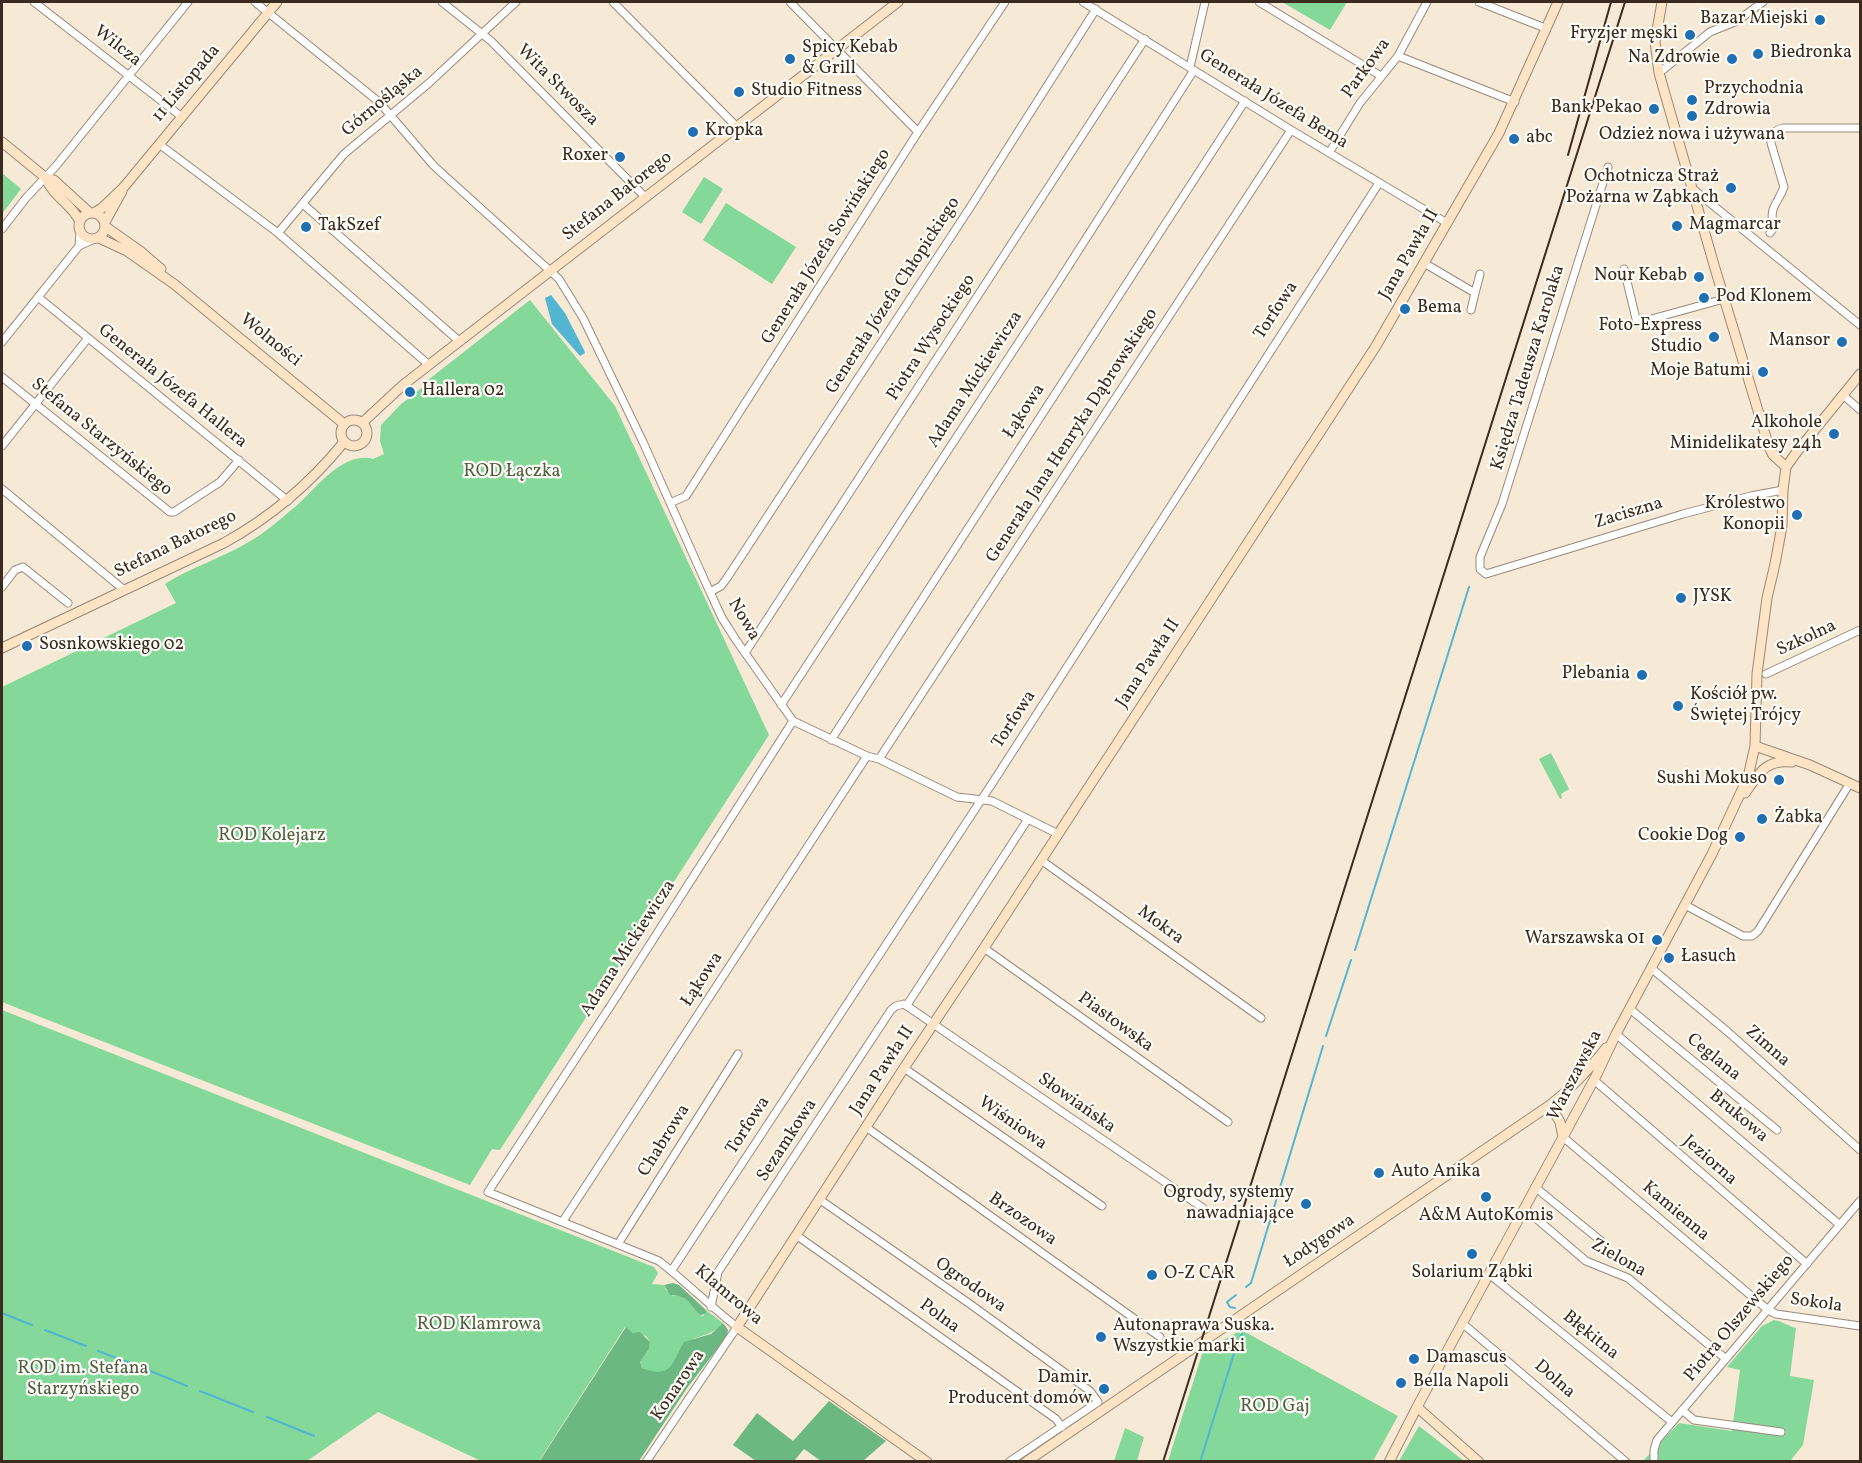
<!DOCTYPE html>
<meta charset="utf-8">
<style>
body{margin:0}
#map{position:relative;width:1862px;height:1463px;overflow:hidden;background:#f6e9d5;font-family:Vollkorn,serif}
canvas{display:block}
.frame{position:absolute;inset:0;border:3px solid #3b2a1e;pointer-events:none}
</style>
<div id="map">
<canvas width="1862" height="1463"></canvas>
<div class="frame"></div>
</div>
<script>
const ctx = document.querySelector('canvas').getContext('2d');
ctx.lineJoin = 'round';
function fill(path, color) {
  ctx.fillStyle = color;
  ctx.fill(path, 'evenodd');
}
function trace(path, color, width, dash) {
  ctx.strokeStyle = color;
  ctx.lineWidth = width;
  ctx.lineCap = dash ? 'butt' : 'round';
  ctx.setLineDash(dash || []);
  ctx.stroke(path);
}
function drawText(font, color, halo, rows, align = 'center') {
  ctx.font = font + ' Vollkorn,serif';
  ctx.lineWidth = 4.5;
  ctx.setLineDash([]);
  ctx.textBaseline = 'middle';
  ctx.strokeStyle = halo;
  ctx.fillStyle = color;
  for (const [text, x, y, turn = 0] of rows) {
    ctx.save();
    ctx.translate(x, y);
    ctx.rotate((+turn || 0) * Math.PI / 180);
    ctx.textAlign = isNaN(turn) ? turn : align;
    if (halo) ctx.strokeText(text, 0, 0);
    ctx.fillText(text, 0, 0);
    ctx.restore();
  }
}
fill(new Path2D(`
 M 1282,2 L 1347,2 L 1330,30 Z
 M 2,173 L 21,189 L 2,214 Z
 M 704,177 L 723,189 L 701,224 L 682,212 Z
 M 726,203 L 796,247 L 772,284 L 703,240 Z
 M 530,300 L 615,406 L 769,735 L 500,1150 L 492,1149 L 470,1185 L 2,1002 L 2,687 L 176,603 L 165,584 C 191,567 220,559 247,543 C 264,534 280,519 295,507 C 316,489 343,450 373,459 L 384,454 L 380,441 L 381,425 L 400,405 L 424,386 L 423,384 Z
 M 1551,753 L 1569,789 L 1561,794 L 1562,798 L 1560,799 L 1539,759 Z
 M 2,1010 L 654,1267 L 658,1273 L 652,1284 L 664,1285 L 666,1290 L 673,1296 C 685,1293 693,1307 700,1315 L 703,1316 L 707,1311 L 723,1323 C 710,1338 695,1334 683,1346 C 676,1353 675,1367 664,1372 C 657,1376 648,1371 642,1368 L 640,1362 L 649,1349 L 650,1342 L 646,1336 L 633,1333 L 625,1327 L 539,1461 L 481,1461 L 378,1412 L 307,1461 L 2,1461 Z
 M 1774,1320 C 1784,1322 1788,1326 1796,1328 L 1790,1376 L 1814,1380 L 1803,1445 L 1790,1461 L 1642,1462 L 1679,1423 L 1732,1431 L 1740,1370 L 1727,1367 L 1762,1326 Z
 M 1247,1327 L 1245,1332 L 1398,1416 L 1373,1461 L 1168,1461 L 1203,1351 Z
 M 1419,1426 L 1464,1461 L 1399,1461 Z
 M 1125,1428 L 1144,1437 L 1137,1461 L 1114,1461 Z`), '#84d89a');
fill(new Path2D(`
 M 673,1283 L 679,1285 L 707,1311 L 705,1314 L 700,1315 C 688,1302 688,1296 670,1295 L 664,1285 Z
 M 723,1323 L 728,1330 L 727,1336 L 687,1388 L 639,1461 L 539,1462 L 626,1327 L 633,1333 L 640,1332 L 650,1342 L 649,1349 L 640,1362 L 642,1368 C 672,1379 671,1364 684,1342 L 711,1334 Z
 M 829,1401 L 886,1441 L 863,1461 L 821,1461 L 804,1449 L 794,1461 L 756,1461 L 733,1445 L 757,1413 L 793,1441 Z`), '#6bb882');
fill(new Path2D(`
 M 551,295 L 565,313 L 584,350 L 585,353 L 580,356 L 552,324 L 545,298 Z`), '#52b5d1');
trace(new Path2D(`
 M 1355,950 L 1469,587
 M 1326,1036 L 1351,960
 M 1246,1287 L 1251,1283 L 1323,1046
 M 1235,1308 L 1230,1307 L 1227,1302 L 1236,1295
 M 2,1313 L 32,1325
 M 45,1330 L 86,1346
 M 98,1351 L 135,1365
 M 148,1370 L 187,1386
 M 200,1391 L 253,1412
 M 267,1417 L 314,1436
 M 1200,1462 L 1237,1344 L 1242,1334 L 1242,1329`), '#52b5d1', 2);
const street = new Path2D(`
 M 34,2 L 182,117
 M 255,2 L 379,102 L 434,166 L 559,279 L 583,318 L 643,442 L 704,579 L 722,618 L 736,640 L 793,721 L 867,756 L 879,759 L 957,797 L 992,801 L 1058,834
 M 442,2 L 491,41 L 645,197
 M 613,2 L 737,127
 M 790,2 L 918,132
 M 1083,2 L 1291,130 L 1447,223
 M 1259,2 L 1381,76
 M 1479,2 L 1545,28
 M 1398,56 L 1515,102
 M 1190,67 L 1205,2
 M 1659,73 L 1710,32 L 1737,21 L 1763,2
 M 159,144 L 278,233 L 429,365
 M 1329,153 L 1360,103 L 1398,56 L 1427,2
 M 1608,167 L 1502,504 L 1480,557 L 1480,569 L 1486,574 L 1683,514 L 1751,496 L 1783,490
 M 1693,189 L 1860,325
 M 303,204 L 459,341
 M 2,229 L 26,198 L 56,166 L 188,2
 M 278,233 L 344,154 L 429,83 L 516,2
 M 1770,233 L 1774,227 C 1768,207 1778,204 1784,187 L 1771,143 C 1770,135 1775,130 1783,128 L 1860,128
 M 79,246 L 80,231
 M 1424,263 L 1475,293 L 1480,274
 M 1624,269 L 1637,323 L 1724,299
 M 38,297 L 288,501
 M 1471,310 L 1475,293
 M 2,342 L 79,246 L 92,240
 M 2,377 L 170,512 L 174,512 L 220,482 L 239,460
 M 1843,395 L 1860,410
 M 2,446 L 88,338
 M 2,489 L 123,589
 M 670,503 L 686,496 L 918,132 L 1005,2
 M 2,587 L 15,570 L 23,567 L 68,603
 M 710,592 L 721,586 L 727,578 L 971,206 L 1096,9
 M 745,653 L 1145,39
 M 1766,674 L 1860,630
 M 781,705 L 1055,287 L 1194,70
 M 831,740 L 1245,101
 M 879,759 L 1291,130
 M 1041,860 L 1261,1018
 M 1685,905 L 1743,936 L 1752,936 L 1758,931 L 1850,783
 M 984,948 L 1228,1122
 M 1651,968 L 1728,1032 L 1860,1150
 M 907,1005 L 1028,819
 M 1630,1009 L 1777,1130
 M 1616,1034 L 1840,1225
 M 904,1068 L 1102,1206
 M 1594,1080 L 1807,1264
 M 866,1127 L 1160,1337
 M 1563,1137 L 1768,1310 L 1776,1314 L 1860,1326
 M 1535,1187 L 1601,1241
 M 819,1199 L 970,1304 L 1090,1391 L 1098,1402 L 1009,1462
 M 1524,1208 L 1586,1261 L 1628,1278 L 1726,1359
 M 563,1221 L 867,756
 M 796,1235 L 1056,1419 L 1062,1427
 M 618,1244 L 738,1054
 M 672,1270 L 993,782 L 1379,183
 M 1489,1274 L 1672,1422
 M 711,1307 L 718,1272 L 891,1010 L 896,1006 L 904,1004 L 1203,1208
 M 1462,1323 L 1626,1462
 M 1682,1410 L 1694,1420 L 1781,1432
 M 646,1462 L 737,1327 C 710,1306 686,1282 659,1261 L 488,1192 L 615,999 L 793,721
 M 1654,1462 L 1654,1450 L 1657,1440 L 1860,1201`);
const secondary = new Path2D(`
 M 1662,2 L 1655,42 L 1659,73 L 1714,265 L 1769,447 L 1773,455 L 1786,467
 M 2,142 L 46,178 L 54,180 L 90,213
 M 46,178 C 52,196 72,204 80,222
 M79 226a13 13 0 1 1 26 0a13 13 0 1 1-26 0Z
 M 94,213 L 102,208 L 123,188 L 277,2
 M 105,222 L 122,191
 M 106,227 L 140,251 L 161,269
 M 99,238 L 127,251 L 174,284 L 344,424
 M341 433a13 13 0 1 1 26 0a13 13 0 1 1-26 0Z
 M 362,423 L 403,385 L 898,2
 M 2,648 L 224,543 C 271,517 310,484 344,442
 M 1755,746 L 1810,765 L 1860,788
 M 1745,793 C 1759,774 1765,759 1792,762
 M 1550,1105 L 1560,1122 L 1563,1137
 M 1417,1407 L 1479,1462
 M 927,1462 L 737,1327 L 904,1068 L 984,948 L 1376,346 L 1499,133 L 1558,2
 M 1026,1462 L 1550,1105 C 1572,1088 1589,1070 1606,1048
 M 1389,1462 L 1417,1407 L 1596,1076 L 1616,1034 L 1712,854 L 1748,777 L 1755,746 L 1757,674 L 1767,598 L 1775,564 L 1782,526 L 1783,490 L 1786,467 L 1796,453 L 1860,374`);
trace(street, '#988a7a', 9);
trace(secondary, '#988a7a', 11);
trace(street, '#fff', 7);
trace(secondary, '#fee4c5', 9);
trace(new Path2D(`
 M 1568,155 L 1611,2
 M 1163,1462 L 1625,2`), '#3b2a1e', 2);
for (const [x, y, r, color] of [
 [1820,20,6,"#1f6fb2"],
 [1690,35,6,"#1f6fb2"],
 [1758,54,6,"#1f6fb2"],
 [790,59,6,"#1f6fb2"],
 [1732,59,6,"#1f6fb2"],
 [739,92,6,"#1f6fb2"],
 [1692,100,6,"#1f6fb2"],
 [1654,109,6,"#1f6fb2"],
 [1692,116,6,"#1f6fb2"],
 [693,132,6,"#1f6fb2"],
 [1514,139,6,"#1f6fb2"],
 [620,157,6,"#1f6fb2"],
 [1731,188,6,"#1f6fb2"],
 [1677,226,6,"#1f6fb2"],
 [306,227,6,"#1f6fb2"],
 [1699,277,6,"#1f6fb2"],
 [1704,298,6,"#1f6fb2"],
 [1405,309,6,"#1f6fb2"],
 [1714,337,6,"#1f6fb2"],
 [1842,342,6,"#1f6fb2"],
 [1763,372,6,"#1f6fb2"],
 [410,392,6,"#1f6fb2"],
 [1834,434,6,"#1f6fb2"],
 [1797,515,6,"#1f6fb2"],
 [1681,598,6,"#1f6fb2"],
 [27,646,6,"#1f6fb2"],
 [1642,675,6,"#1f6fb2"],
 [1678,706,6,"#1f6fb2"],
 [1779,780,6,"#1f6fb2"],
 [1762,819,6,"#1f6fb2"],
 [1740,837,6,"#1f6fb2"],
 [1657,940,6,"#1f6fb2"],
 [1669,958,6,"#1f6fb2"],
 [1379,1173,6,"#1f6fb2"],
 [1486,1197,6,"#1f6fb2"],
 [1306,1204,6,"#1f6fb2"],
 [1472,1254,6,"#1f6fb2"],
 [1152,1275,6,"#1f6fb2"],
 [1101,1337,6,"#1f6fb2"],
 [1414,1359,6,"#1f6fb2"],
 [1401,1383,6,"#1f6fb2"],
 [1104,1389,6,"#1f6fb2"]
]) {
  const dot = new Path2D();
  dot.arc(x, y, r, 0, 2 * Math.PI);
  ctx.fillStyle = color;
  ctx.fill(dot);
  trace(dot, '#fdfcf7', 2);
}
drawText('18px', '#3b2a1e', '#fdfcf7', [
 ["Bazar Miejski",1808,20,"right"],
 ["Fryzjer męski",1678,35,"right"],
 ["Spicy Kebab",802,49],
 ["& Grill",802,70],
 ["Biedronka",1770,54],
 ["Na Zdrowie",1720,59,"right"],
 ["Przychodnia",1704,90],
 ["Zdrowia",1704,111],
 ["Studio Fitness",751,92],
 ["Bank Pekao",1642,109,"right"],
 ["Kropka",705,132],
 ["Odzież nowa i używana",1692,136,"center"],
 ["abc",1526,139],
 ["Roxer",608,157,"right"],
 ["Ochotnicza Straż",1719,178,"right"],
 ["Pożarna w Ząbkach",1719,199,"right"],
 ["Magmarcar",1689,226],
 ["TakSzef",318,227],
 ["Nour Kebab",1687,277,"right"],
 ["Pod Klonem",1716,298],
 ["Bema",1417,309],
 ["Foto-Express",1702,327,"right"],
 ["Studio",1702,348,"right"],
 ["Mansor",1830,342,"right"],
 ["Moje Batumi",1751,372,"right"],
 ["Hallera 02",422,392],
 ["Alkohole",1822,424,"right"],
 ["Minidelikatesy 24h",1822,445,"right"],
 ["Królestwo",1785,505,"right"],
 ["Konopii",1785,526,"right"],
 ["JYSK",1693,598],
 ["Sosnkowskiego 02",39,646],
 ["Plebania",1630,675,"right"],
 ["Kościół pw.",1690,696],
 ["Świętej Trójcy",1690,717],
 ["Sushi Mokuso",1767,780,"right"],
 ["Żabka",1774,819],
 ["Cookie Dog",1728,837,"right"],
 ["Warszawska 01",1645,940,"right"],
 ["Łasuch",1681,958],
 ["Auto Anika",1391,1173],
 ["Ogrody, systemy",1294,1194,"right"],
 ["nawadniające",1294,1215,"right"],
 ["A&M AutoKomis",1486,1217,"center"],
 ["Solarium Ząbki",1472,1274,"center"],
 ["O-Z CAR",1164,1275],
 ["Autonaprawa Suska.",1113,1327],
 ["Wszystkie marki",1113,1348],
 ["Damascus",1426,1359],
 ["Damir.",1092,1379,"right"],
 ["Producent domów",1092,1400,"right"],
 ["Bella Napoli",1413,1383]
], 'left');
drawText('18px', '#3b2a1e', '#fdfcf7', [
 ["Wilcza",117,47,38],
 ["Parkowa",1367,69,-54],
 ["11 Listopada",187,84,-50],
 ["Wita Stwosza",557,86,45],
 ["Generała Józefa Bema",1273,100,32],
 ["Górnośląska",383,102,-40],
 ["Stefana Batorego",618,197,-38],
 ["Generała Józefa Sowińskiego",827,247,-58],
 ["Jana Pawła II",1410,255,-60],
 ["Generała Józefa Chłopickiego",894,296,-57],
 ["Torfowa",1277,311,-57],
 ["Piotra Wysockiego",932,338,-57],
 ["Wolności",270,341,39],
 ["Księdza Tadeusza Karolaka",1529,368,-73],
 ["Adama Mickiewicza",976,380,-57],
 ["Generała Józefa Hallera",172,387,39],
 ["Łąkowa",1025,412,-57],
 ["Generała Jana Henryka Dąbrowskiego",1073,436,-57],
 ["Stefana Starzyńskiego",101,438,39],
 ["Zaciszna",1629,514,-17],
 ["Stefana Batorego",176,545,-26],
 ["Nowa",743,620,59],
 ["Szkolna",1807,639,-25],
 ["Jana Pawła II",1149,664,-57],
 ["Torfowa",1015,720,-57],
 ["Mokra",1160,926,36],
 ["Adama Mickiewicza",629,949,-57],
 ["Łąkowa",703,980,-57],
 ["Piastowska",1115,1023,36],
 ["Zimna",1767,1047,41],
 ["Ceglana",1713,1058,39],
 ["Jana Pawła II",883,1071,-57],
 ["Warszawska",1576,1076,-63],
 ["Słowiańska",1076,1104,35],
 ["Brukowa",1738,1117,40],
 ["Wiśniowa",1012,1124,35],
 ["Torfowa",749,1126,-57],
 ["Chabrowa",665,1141,-58],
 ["Sezamkowa",788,1141,-57],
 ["Jeziorna",1709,1161,41],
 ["Kamienna",1675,1212,40],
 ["Brzozowa",1022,1220,35],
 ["Łodygowa",1320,1242,-34],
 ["Zielona",1618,1259,29],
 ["Ogrodowa",970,1286,35],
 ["Klamrowa",728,1296,40],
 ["Sokola",1816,1304,8],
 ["Polna",939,1317,36],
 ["Piotra Olszewskiego",1740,1319,-50],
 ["Błękitna",1590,1336,39],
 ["Dolna",1554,1380,41],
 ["Konarowa",679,1386,-56]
]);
drawText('18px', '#515e43', '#fdfcf7', [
 ["ROD Łączka",512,473],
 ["ROD Kolejarz",272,837],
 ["ROD Klamrowa",479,1326],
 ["ROD im. Stefana",83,1370],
 ["Starzyńskiego",83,1391],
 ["ROD Gaj",1275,1408]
]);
</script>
